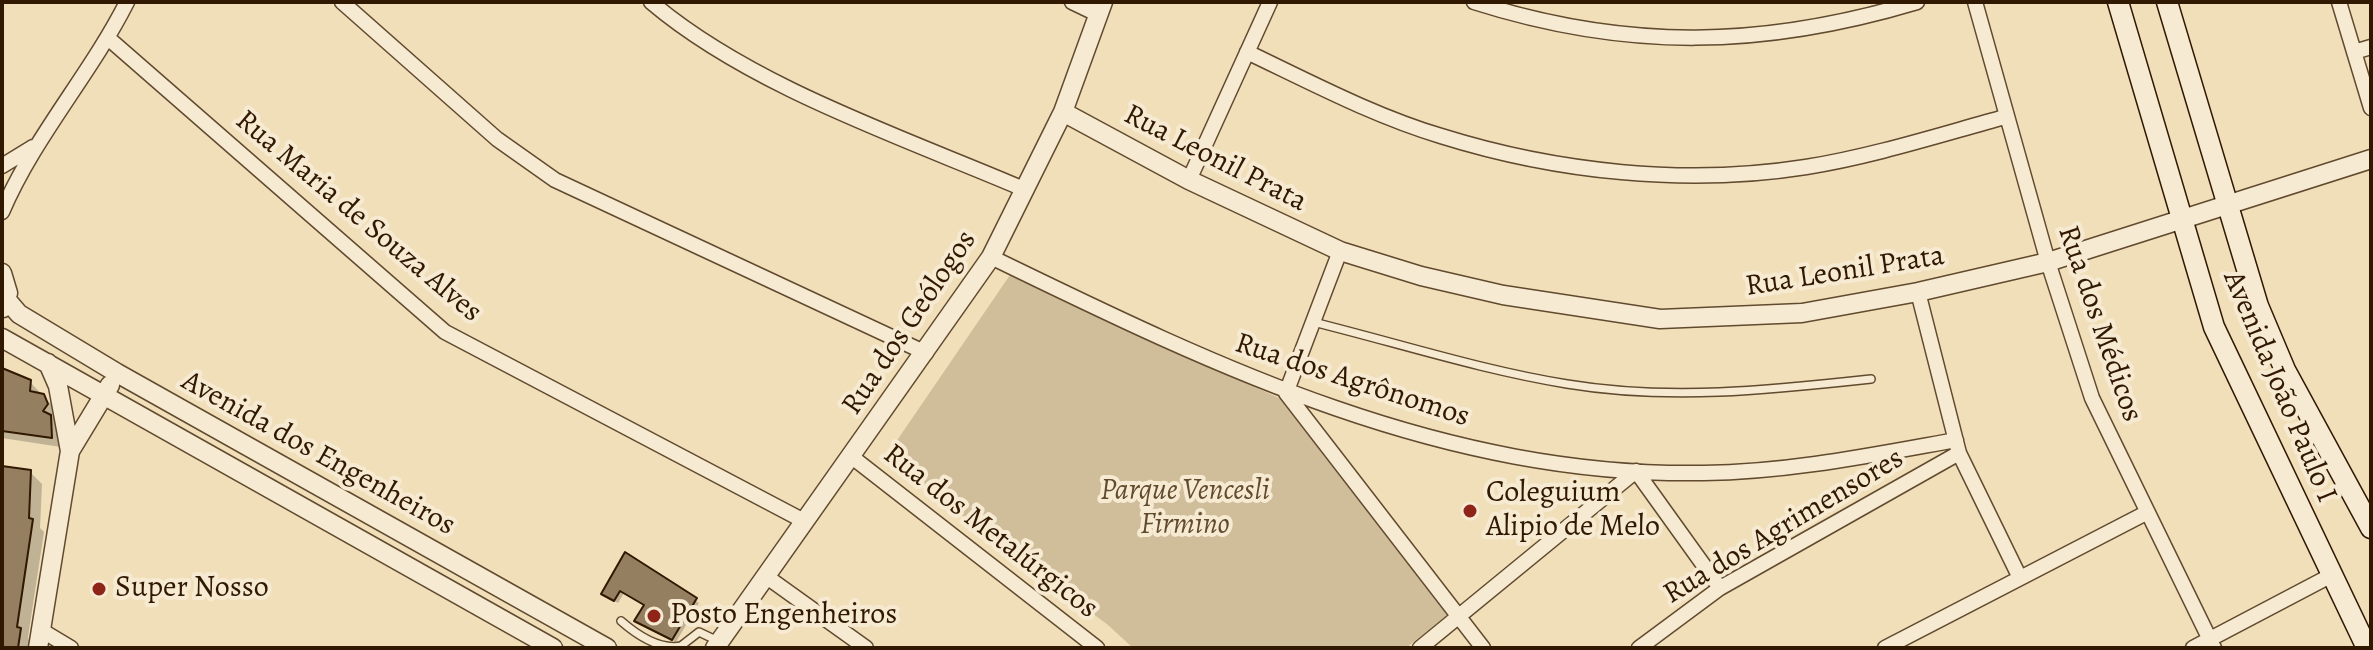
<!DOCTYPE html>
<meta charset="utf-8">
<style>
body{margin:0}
#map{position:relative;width:2373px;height:650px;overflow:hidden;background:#f1dfba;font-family:Alegreya,serif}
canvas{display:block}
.frame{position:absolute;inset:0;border:4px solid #311800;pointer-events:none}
</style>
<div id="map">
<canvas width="2373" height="650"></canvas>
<div class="frame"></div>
</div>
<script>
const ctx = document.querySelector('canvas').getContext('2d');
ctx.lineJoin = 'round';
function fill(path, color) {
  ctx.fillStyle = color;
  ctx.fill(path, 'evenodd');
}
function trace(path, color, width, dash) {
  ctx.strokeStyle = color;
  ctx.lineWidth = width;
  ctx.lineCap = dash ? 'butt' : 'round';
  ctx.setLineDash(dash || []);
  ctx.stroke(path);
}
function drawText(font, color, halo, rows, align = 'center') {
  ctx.font = font + ' Alegreya,serif';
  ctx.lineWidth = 8;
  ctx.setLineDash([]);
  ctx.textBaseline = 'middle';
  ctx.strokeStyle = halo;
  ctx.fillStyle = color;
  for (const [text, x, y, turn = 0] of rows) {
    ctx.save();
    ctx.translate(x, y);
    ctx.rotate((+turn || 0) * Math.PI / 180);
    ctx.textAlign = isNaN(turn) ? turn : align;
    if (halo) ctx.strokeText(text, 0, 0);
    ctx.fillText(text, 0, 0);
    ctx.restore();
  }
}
fill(new Path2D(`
 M 1010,275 L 1279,398 L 1447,615 L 1406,648 L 1133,648 L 1108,625 L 885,458 Z`), '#d0bd9a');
fill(new Path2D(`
 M 2,370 L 30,382 L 54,407 L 58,415 L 54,421 L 61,428 L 61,447 L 2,438 Z
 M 2,468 L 30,472 L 42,484 L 40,528 L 44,532 L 28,637 L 31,648 L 2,648 Z
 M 625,555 L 699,603 L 676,642 L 637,621 L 646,606 L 624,593 L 618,603 L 607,597 Z`), '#0003');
const building = new Path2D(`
 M 2,368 L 31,380 L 30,391 L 44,394 L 48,404 L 43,411 L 51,415 L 52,438 L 2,431 Z
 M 2,466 L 31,470 L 29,518 L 33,519 L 17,627 L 21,628 L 18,648 L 2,648 Z
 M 625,552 L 697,598 L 672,640 L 634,621 L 644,605 L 620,591 L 614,601 L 601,594 Z`);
fill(building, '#957f61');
trace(building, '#311800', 2);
const service = new Path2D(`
 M 1313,322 C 1398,343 1481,370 1567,384 C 1669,401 1770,390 1871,379
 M 621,621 C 637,635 659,650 681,646 L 699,632 L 718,641`);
const minor = new Path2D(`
 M 342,2 L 497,139 L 555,180 L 926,353
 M 651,2 C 751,87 905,138 1026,190
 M 1072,2 L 1097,14
 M 1474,2 C 1628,51 1763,48 1917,2
 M 1975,2 L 2048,262 L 2092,398 L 2214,648
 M 2339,2 L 2371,108
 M 108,38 L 445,332 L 804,521
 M 1247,52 C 1310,82 1374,116 1441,136 C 1556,172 1686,186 1806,167 C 1874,156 1939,135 2005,117
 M 2354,52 L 2371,47
 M 2,166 L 33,147
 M 1189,180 L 1270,2
 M 2,212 C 34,137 90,75 127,2
 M 991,257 C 1219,368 1444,477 1704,473 C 1789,472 1872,455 1956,440
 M 1918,292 L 1959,453 L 2020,578
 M 1286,393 L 1483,648
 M 1286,393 L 1340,251
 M 852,457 L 1097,648
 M 1636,471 L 1720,588
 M 767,577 L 866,648
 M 41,630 L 71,648
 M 1420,648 L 1636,471
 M 1639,648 L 1720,588 L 1959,453
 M 1885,648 L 2146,513
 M 2193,648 L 2330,576`);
const tertiary = new Path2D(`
 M 1063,112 L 1189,180 L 1340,251 L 1421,276 L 1503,295 L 1660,319 L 1802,313 L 1918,292 L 2048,262 L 2371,159
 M 2,273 L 8,293 L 3,308
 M 7,300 L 19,314 L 117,373 L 607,648
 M 2,338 L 553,648
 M 70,451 L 110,385
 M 38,648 L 70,451 L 58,386 L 48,363
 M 715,648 L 991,257 L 1063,112 L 1103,2`);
const secondary = new Path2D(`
 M 2118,2 L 2214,327 L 2367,648
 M 2167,2 L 2258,306 L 2285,370 L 2371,528`);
trace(service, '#614a2e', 10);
trace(minor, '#614a2e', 17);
trace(tertiary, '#614a2e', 21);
trace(secondary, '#311800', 23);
trace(service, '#f6ead2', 7);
trace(minor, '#f6ead2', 14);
trace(tertiary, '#f6ead2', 18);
trace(secondary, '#f6ead2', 20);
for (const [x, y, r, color] of [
 [1470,511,8,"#8f2418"],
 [99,589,8,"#8f2418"],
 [654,616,8,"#8f2418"]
]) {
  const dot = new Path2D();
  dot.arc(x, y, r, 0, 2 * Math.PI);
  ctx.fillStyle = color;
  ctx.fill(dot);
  trace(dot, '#f6ead2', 3);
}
drawText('30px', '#311800', '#f6ead2', [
 ["Rua Leonil Prata",1215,159,27],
 ["Rua Maria de Souza Alves",358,217,40],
 ["Rua Leonil Prata",1845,272,-9],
 ["Rua dos Geólogos",910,323,-56],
 ["Rua dos Médicos",2099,324,71],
 ["Rua dos Agrônomos",1352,381,18],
 ["Avenida João Paulo I",2279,387,67],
 ["Avenida dos Engenheiros",318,454,29],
 ["Rua dos Agrimensores",1784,527,-31],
 ["Rua dos Metalúrgicos",990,532,38]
]);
drawText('italic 30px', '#614a2e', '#f6ead2', [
 ["Parque Vencesli",1185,492],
 ["Firmino",1185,526]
]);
drawText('30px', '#311800', '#f6ead2', [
 ["Coleguium",1486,494],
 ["Alipio de Melo",1486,528],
 ["Super Nosso",115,589],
 ["Posto Engenheiros",670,616]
], 'left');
</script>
